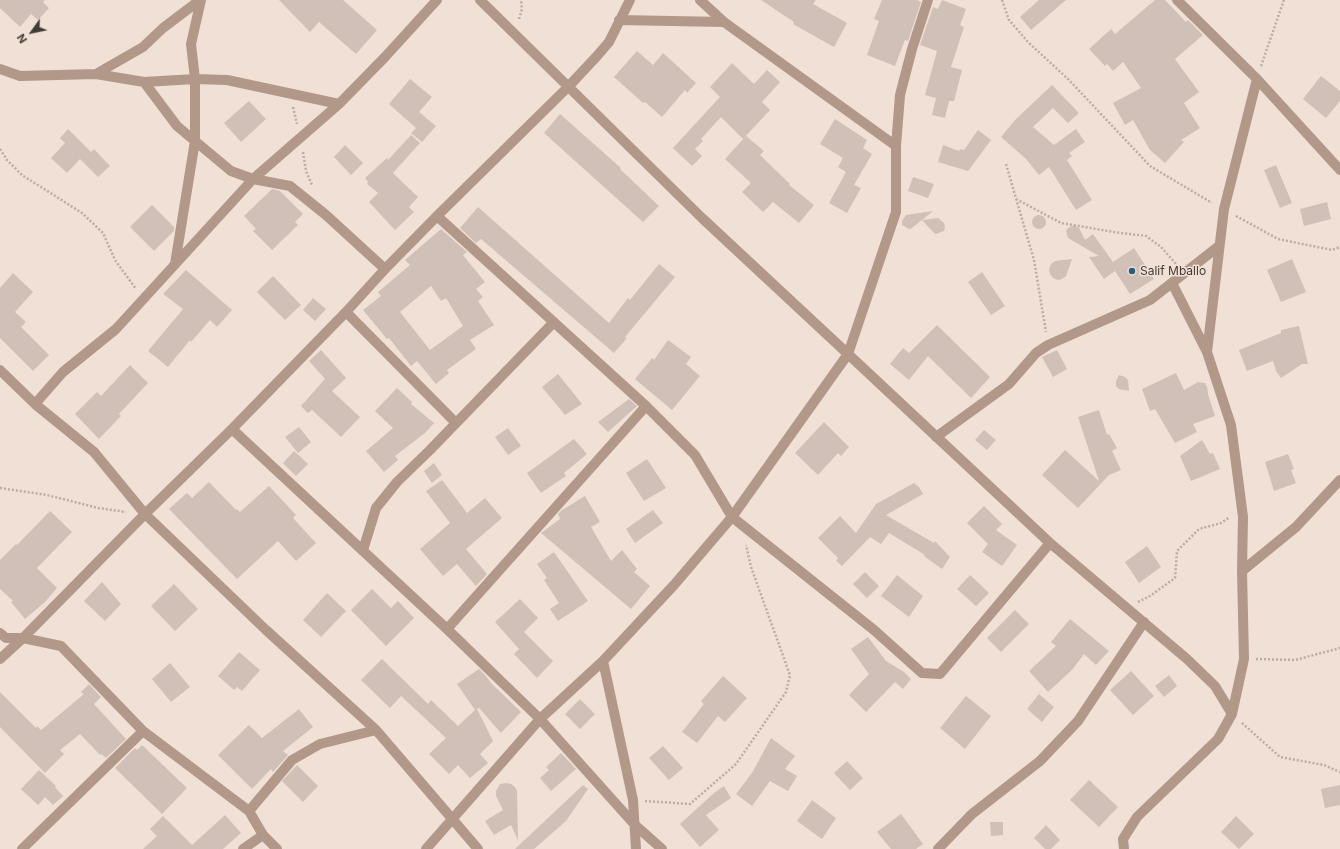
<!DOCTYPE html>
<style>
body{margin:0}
#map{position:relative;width:1340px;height:849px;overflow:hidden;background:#f0e0d6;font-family:Inter,sans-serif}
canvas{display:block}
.north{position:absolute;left:12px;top:12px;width:40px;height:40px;-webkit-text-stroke:3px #f0e0d6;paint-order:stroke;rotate:237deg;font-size:11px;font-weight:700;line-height:16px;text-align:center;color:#413b38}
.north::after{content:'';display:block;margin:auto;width:14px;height:18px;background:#413b38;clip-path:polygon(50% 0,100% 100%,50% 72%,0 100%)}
</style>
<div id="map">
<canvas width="1340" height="849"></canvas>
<div class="north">N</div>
</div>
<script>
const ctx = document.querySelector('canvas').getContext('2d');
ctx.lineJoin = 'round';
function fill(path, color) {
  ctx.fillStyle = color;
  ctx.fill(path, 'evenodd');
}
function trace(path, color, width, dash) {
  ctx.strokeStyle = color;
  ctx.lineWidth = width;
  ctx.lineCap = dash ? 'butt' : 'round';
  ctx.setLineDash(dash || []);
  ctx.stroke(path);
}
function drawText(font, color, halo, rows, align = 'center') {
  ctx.font = font + ' Inter,sans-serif';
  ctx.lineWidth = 3;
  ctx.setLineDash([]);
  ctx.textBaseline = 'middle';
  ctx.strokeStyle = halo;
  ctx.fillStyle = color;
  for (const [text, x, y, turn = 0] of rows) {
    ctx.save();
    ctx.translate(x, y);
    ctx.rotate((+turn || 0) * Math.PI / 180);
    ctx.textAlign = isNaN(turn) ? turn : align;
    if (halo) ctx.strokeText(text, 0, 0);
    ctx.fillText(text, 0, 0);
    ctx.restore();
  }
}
fill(new Path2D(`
 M 0,0 L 45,0 L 43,2 L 49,8 L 38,20 L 31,14 L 20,27 L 0,8 Z
 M 279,0 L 343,0 L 377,30 L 356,54 L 319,22 L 310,32 Z
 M 761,0 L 816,0 L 813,4 L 847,23 L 834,47 L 793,24 L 794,22 Z
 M 882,0 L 917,0 L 921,2 L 908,41 L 905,40 L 895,66 L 867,55 L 879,21 L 874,19 Z
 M 942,0 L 966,9 L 960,25 L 964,27 L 951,67 L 962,70 L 954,101 L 949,101 L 945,118 L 932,115 L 936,98 L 925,95 L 937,51 L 920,45 L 933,7 L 938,9 Z
 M 1039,0 L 1066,0 L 1031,30 L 1020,17 Z
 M 1155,0 L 1165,0 L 1186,22 L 1188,20 L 1203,35 L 1175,59 L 1199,92 L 1184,103 L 1200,128 L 1181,140 L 1184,142 L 1165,163 L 1150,150 L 1133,120 L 1125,125 L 1113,103 L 1141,88 L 1123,62 L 1113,71 L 1107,64 L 1105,66 L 1089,49 L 1111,29 L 1115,34 Z
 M 637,51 L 653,65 L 663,53 L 696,83 L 687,93 L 685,90 L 662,117 L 645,102 L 643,103 L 614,77 Z
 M 732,63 L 754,84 L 767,70 L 780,82 L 762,102 L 770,110 L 743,139 L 721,117 L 701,139 L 703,141 L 695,149 L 702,156 L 692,166 L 673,148 L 720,97 L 710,87 Z
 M 1321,76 L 1340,91 L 1340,101 L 1326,118 L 1303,99 Z
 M 410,79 L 432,97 L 419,112 L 436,126 L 422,142 L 411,133 L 416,128 L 389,104 Z
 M 1052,85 L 1079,113 L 1068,123 L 1053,108 L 1033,127 L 1054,145 L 1076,129 L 1085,142 L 1069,153 L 1072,156 L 1067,160 L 1092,200 L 1076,210 L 1049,167 L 1039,175 L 1026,159 L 1001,137 L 1015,120 Z
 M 249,101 L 266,119 L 241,142 L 224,123 Z
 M 560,114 L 621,168 L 620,169 L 659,206 L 643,222 L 544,133 Z
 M 835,119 L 867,140 L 863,148 L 872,154 L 854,185 L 861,188 L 847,213 L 829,203 L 846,172 L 838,167 L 843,158 L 820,144 Z
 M 68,129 L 91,152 L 94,149 L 110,166 L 98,177 L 80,159 L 67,173 L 51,158 L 65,143 L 60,138 Z
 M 978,130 L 991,140 L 968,171 L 938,162 L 943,145 L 959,151 L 960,149 L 964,150 Z
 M 411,135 L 420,143 L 393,173 L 418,197 L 409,207 L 414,212 L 395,230 L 369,202 L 378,193 L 367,184 L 368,182 L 365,178 L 387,158 L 388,160 Z
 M 746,136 L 764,151 L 760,155 L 790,184 L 789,185 L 814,205 L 799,223 L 773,202 L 763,212 L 742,192 L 751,183 L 725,159 Z
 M 345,145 L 363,163 L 351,175 L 334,157 Z
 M 1276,165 L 1292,203 L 1280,208 L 1264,170 Z
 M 913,177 L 934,184 L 928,198 L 908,191 Z
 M 272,189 L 280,191 L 303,214 L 295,222 L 298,225 L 272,250 L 253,231 L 256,229 L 244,216 Z
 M 1327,202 L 1331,219 L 1304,226 L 1300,209 Z
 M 152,205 L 174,227 L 174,231 L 154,251 L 130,227 Z
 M 478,207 L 609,323 L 628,298 L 630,300 L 659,264 L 675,277 L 625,337 L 627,338 L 614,353 L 481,239 L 476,243 L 460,228 Z
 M 933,211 L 912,228 L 909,229 L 902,225 L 902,221 L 906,215 Z
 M1032 222a7 7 0 1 1 14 0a7 7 0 1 1-14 0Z
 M 938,218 L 944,223 L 945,227 L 944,231 L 936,234 L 933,232 L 922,220 Z
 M 1074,225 L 1079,228 L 1085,240 L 1093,234 L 1113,262 L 1134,248 L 1154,279 L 1130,294 L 1115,271 L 1104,279 L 1089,257 L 1099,256 L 1068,238 L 1066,231 L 1068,228 Z
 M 441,229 L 467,252 L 463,255 L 485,282 L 476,289 L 483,297 L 478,301 L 494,325 L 470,340 L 476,349 L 447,370 L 449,373 L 436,384 L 417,361 L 411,366 L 389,338 L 387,339 L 363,310 L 381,296 L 378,292 L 410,265 L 405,260 ZM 431,286 L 441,301 L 446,298 L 463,326 L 430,350 L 400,312 Z
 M 1072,259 L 1066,276 L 1062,279 L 1058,280 L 1053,278 L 1050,274 L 1049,269 L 1051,264 L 1055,261 Z
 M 1292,259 L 1306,292 L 1281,302 L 1267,270 Z
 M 186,270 L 232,310 L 217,327 L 210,320 L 191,342 L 190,340 L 168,367 L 148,351 L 183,309 L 163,294 Z
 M 982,272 L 1005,306 L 991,315 L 968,282 Z
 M 13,273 L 33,292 L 15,312 L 26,322 L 21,327 L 49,355 L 33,371 L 0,338 L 0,288 Z
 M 273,276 L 301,305 L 285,320 L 257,292 Z
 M 313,298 L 326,309 L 315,321 L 303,310 Z
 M 937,325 L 990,377 L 971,398 L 928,356 L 909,380 L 890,364 L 903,348 L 909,353 Z
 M 1299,326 L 1308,364 L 1302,364 L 1281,378 L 1276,371 L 1273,361 L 1247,371 L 1239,350 L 1281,333 L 1281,330 Z
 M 668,340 L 691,357 L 686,364 L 700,376 L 672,410 L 635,379 L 652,358 L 654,360 Z
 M 321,350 L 346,378 L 332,391 L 360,417 L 341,437 L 312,410 L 308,413 L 301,406 L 325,379 L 309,361 Z
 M 1057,350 L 1067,369 L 1053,377 L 1042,357 Z
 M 130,365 L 148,383 L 119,414 L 121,416 L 99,439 L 75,414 L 97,392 L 101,396 Z
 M 1176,373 L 1184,390 L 1198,382 L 1205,383 L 1207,387 L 1208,394 L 1215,416 L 1193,424 L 1197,432 L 1175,443 L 1155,409 L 1150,411 L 1142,389 Z
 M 558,374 L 582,404 L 565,415 L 542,387 Z
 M 1119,375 L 1125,377 L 1128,380 L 1129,391 L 1119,389 L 1116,386 L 1116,381 Z
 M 397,388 L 412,402 L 411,404 L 434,423 L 425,433 L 395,456 L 398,460 L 384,472 L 366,451 L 393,428 L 375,411 Z
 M 629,399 L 637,406 L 608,432 L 598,422 Z
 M 1099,410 L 1107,435 L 1109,434 L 1117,448 L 1112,451 L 1121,470 L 1109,475 L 1078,508 L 1042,475 L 1065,450 L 1099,481 L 1078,417 Z
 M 824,422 L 849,447 L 841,456 L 838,453 L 818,475 L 795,453 Z
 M 299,427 L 311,442 L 298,453 L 285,437 Z
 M 508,428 L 521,446 L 508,455 L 495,437 Z
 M 984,430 L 996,440 L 987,450 L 975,440 Z
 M 574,439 L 587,454 L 564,473 L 566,476 L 541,493 L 527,473 Z
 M 1202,440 L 1210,454 L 1213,453 L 1220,469 L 1191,481 L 1180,456 Z
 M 294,451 L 308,464 L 296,476 L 283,463 Z
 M 1288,454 L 1294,469 L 1291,470 L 1296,483 L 1274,491 L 1265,462 Z
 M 647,459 L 666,488 L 644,501 L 626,473 Z
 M 434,463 L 442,475 L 432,483 L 424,471 Z
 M 442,480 L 467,513 L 485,498 L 502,518 L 466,549 L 487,574 L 476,586 L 457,564 L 443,576 L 420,549 L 450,523 L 426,491 Z
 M 209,482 L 236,510 L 237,509 L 240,512 L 269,486 L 296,515 L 293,518 L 316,543 L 296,561 L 278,541 L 237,579 L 169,509 L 187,493 L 192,498 Z
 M 914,483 L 919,487 L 923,494 L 886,515 L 934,543 L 935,541 L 950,557 L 942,569 L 924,556 L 925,555 L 889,533 L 881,544 L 870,537 L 842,566 L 836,561 L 838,558 L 818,538 L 840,516 L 856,533 L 876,504 Z
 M 585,496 L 600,522 L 591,527 L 611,561 L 622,550 L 637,569 L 634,572 L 650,586 L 631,609 L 541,533 L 560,519 L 558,514 L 562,510 Z
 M 984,506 L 1002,524 L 996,530 L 1017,545 L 1002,566 L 982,552 L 988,544 L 967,523 Z
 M 653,510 L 663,523 L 635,543 L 626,529 Z
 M 50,511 L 72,532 L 37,568 L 57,588 L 45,602 L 25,619 L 11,602 L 13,601 L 0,589 L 0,560 L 16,544 L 17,545 Z
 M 1147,546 L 1161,567 L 1139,583 L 1125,562 Z
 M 554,552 L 588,601 L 558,621 L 550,609 L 559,603 L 544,580 L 547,578 L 537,564 Z
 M 865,572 L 879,586 L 867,598 L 853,584 Z
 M 897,575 L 923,596 L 909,617 L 881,596 Z
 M 970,575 L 989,593 L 976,606 L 957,589 Z
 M 102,582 L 121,604 L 105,621 L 84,601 Z
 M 174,584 L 198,609 L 175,631 L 151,606 Z
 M 372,589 L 391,608 L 398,601 L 414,618 L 386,646 L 351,610 Z
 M 327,593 L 346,611 L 321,637 L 303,620 Z
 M 520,599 L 538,618 L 524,632 L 553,661 L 537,678 L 514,654 L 519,649 L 495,622 Z
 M 1015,610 L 1029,624 L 1001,652 L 987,638 Z
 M 1070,619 L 1109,651 L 1096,665 L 1084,654 L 1072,670 L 1048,692 L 1029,671 L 1056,646 L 1051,642 Z
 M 868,637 L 886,661 L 904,672 L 911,679 L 903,689 L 895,682 L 866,712 L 849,695 L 869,674 L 851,649 Z
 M 239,652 L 260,670 L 242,691 L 237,687 L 234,690 L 218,676 Z
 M 382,659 L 428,704 L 431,700 L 458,726 L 475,710 L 457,684 L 479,669 L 486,676 L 491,683 L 521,712 L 501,733 L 479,708 L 477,709 L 493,741 L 480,754 L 488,763 L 470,778 L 458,765 L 449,774 L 429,754 L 446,738 L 401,696 L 390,708 L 361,680 Z
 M 170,663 L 190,687 L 171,702 L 152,679 Z
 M 1131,671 L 1154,696 L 1133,715 L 1110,690 Z
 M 1169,675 L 1177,686 L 1164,697 L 1155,686 Z
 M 723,676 L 747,698 L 725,722 L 718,716 L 697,743 L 682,732 L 704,704 L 701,701 Z
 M 89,684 L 101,697 L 94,704 L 126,739 L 106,758 L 101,754 L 100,755 L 80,734 L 60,750 L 64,754 L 45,773 L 0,727 L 0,692 L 36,728 L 37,726 L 41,730 L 84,694 L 81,692 Z
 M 1039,694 L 1054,707 L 1042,722 L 1027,709 Z
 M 966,696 L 991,716 L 965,749 L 940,728 Z
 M 580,699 L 595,714 L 580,729 L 565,714 Z
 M 299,709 L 313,727 L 283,751 L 288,755 L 273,772 L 271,769 L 252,789 L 218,755 L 249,725 L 262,738 Z
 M 771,738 L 795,756 L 785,769 L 797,776 L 788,791 L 770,781 L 752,806 L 736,794 L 752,773 Z
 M 142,745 L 187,788 L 162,814 L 115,768 L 135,748 L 137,750 Z
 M 663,746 L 683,768 L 669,780 L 649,758 Z
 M 561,753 L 576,769 L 551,791 L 540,778 L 549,770 L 546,767 Z
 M 847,761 L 863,778 L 850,790 L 834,773 Z
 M 297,765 L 318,786 L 303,802 L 282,781 Z
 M 39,770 L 56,786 L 55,787 L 63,796 L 53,805 L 45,797 L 38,805 L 21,789 Z
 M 1089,780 L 1118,807 L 1099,827 L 1070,800 Z
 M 506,783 L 511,784 L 515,787 L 517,791 L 518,840 L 511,825 L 494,835 L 485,821 L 503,810 L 496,796 L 496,791 L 500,784 Z
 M 583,785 L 588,789 L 566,821 L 534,849 L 515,849 Z
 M 1340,785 L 1340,805 L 1325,808 L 1321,789 Z
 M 724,786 L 731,798 L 706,815 L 719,830 L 700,847 L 680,824 L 714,793 Z
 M 812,800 L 836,818 L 822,839 L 797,821 Z
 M 901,814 L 923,844 L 916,849 L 891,849 L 877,832 Z
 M 225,815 L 241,833 L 223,849 L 143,849 L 157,836 L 150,829 L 163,816 L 192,845 Z
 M 1236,816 L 1254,834 L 1239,849 L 1221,832 Z
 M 990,822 L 1003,822 L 1003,835 L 991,836 Z
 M 1046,825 L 1060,840 L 1051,849 L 1045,849 L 1034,838 Z`), '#d0c0b7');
trace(new Path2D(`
 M 1002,0 L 1009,20 L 1028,42 L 1069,80 L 1150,166 L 1212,203
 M 519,19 L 522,9 L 521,0
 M 1261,66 L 1284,0
 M 293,107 L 297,124
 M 0,149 L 7,160 L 22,175 L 82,213 L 103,233 L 115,260 L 136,289
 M 303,152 L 306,171 L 312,185
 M 1006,164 L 1034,260 L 1046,332
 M 1016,199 L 1061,223 L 1114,232 L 1146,236 L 1161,247 L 1176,264
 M 1236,216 L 1278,239 L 1332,250 L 1340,247
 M 0,488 L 47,495 L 98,508 L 126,512
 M 1138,602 L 1150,596 L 1175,578 L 1177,551 L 1199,529 L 1221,523 L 1230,517
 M 1256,659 L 1295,660 L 1340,648
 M 1242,723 L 1280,757 L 1324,765 L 1340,772
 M 645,801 L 690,804 L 736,764 L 786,692 L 790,675 L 751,567 L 746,545`), '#baada5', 2.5, [2, 2]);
trace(new Path2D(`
 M 480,0 L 702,218 L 848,354 L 1050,543 L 1187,659 L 1215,686 L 1232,714 L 1218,739 L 1137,817 L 1123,839 L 1124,849
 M 700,0 L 724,22 L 896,146
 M 1177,0 L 1257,79 L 1340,170
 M 619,20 L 724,22
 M 0,69 L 20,76 L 96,74 L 144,82 L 195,79 L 227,80 L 339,104
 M 96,74 L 143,47 L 163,28 L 200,0
 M 144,82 L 177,126 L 231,171 L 253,179 L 290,186 L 326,215 L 385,269
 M 437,216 L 646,406 L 695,455 L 732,517 L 874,630 L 922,673 L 940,674 L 1050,543
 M 175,264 L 195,141 L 195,79 L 191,44 L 201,0
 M 1172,283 L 1207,352
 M 346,312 L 456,423
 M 0,370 L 35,404 L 94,452 L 145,514 L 266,630 L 376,730 L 478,849
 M 35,404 L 63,372 L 116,329 L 253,179 L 339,104 L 385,57 L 437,0
 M 232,429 L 447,629 L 540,719 L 635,825 L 662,849
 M 936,437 L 1009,384 L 1036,353 L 1048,345 L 1150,300 L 1219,246
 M 363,550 L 376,508 L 397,482 L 430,450 L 554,322
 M 1242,571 L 1296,527 L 1340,480
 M 447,629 L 646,406
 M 0,633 L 6,638 L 23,638 L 61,646 L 143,731 L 249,811 L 263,835 L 277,849
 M 0,659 L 23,638 L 145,514 L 232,429 L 346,312 L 385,269 L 437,216 L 568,87 L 597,56 L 609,42 L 630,0
 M 603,661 L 633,800 L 636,849
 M 1232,714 L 1244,659 L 1242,571 L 1243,517 L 1231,425 L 1207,352 L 1224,209 L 1257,79
 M 249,811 L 292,760 L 320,744 L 376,730
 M 22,849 L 143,731
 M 243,849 L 263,835
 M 426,849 L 540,719 L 603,661 L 674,585 L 732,517 L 848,354 L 896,212 L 896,146 L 900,95 L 912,49 L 928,0
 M 938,849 L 972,814 L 1040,761 L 1078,721 L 1144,622`), '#b19889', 10);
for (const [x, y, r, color] of [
 [1132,271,4,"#295f7a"]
]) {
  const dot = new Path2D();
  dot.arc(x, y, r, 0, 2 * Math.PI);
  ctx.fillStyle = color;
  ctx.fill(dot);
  trace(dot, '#f0e0d6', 1.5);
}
drawText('12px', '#413b38', '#f0e0d6', [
 ["Salif Mballo",1140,271]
], 'left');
</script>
